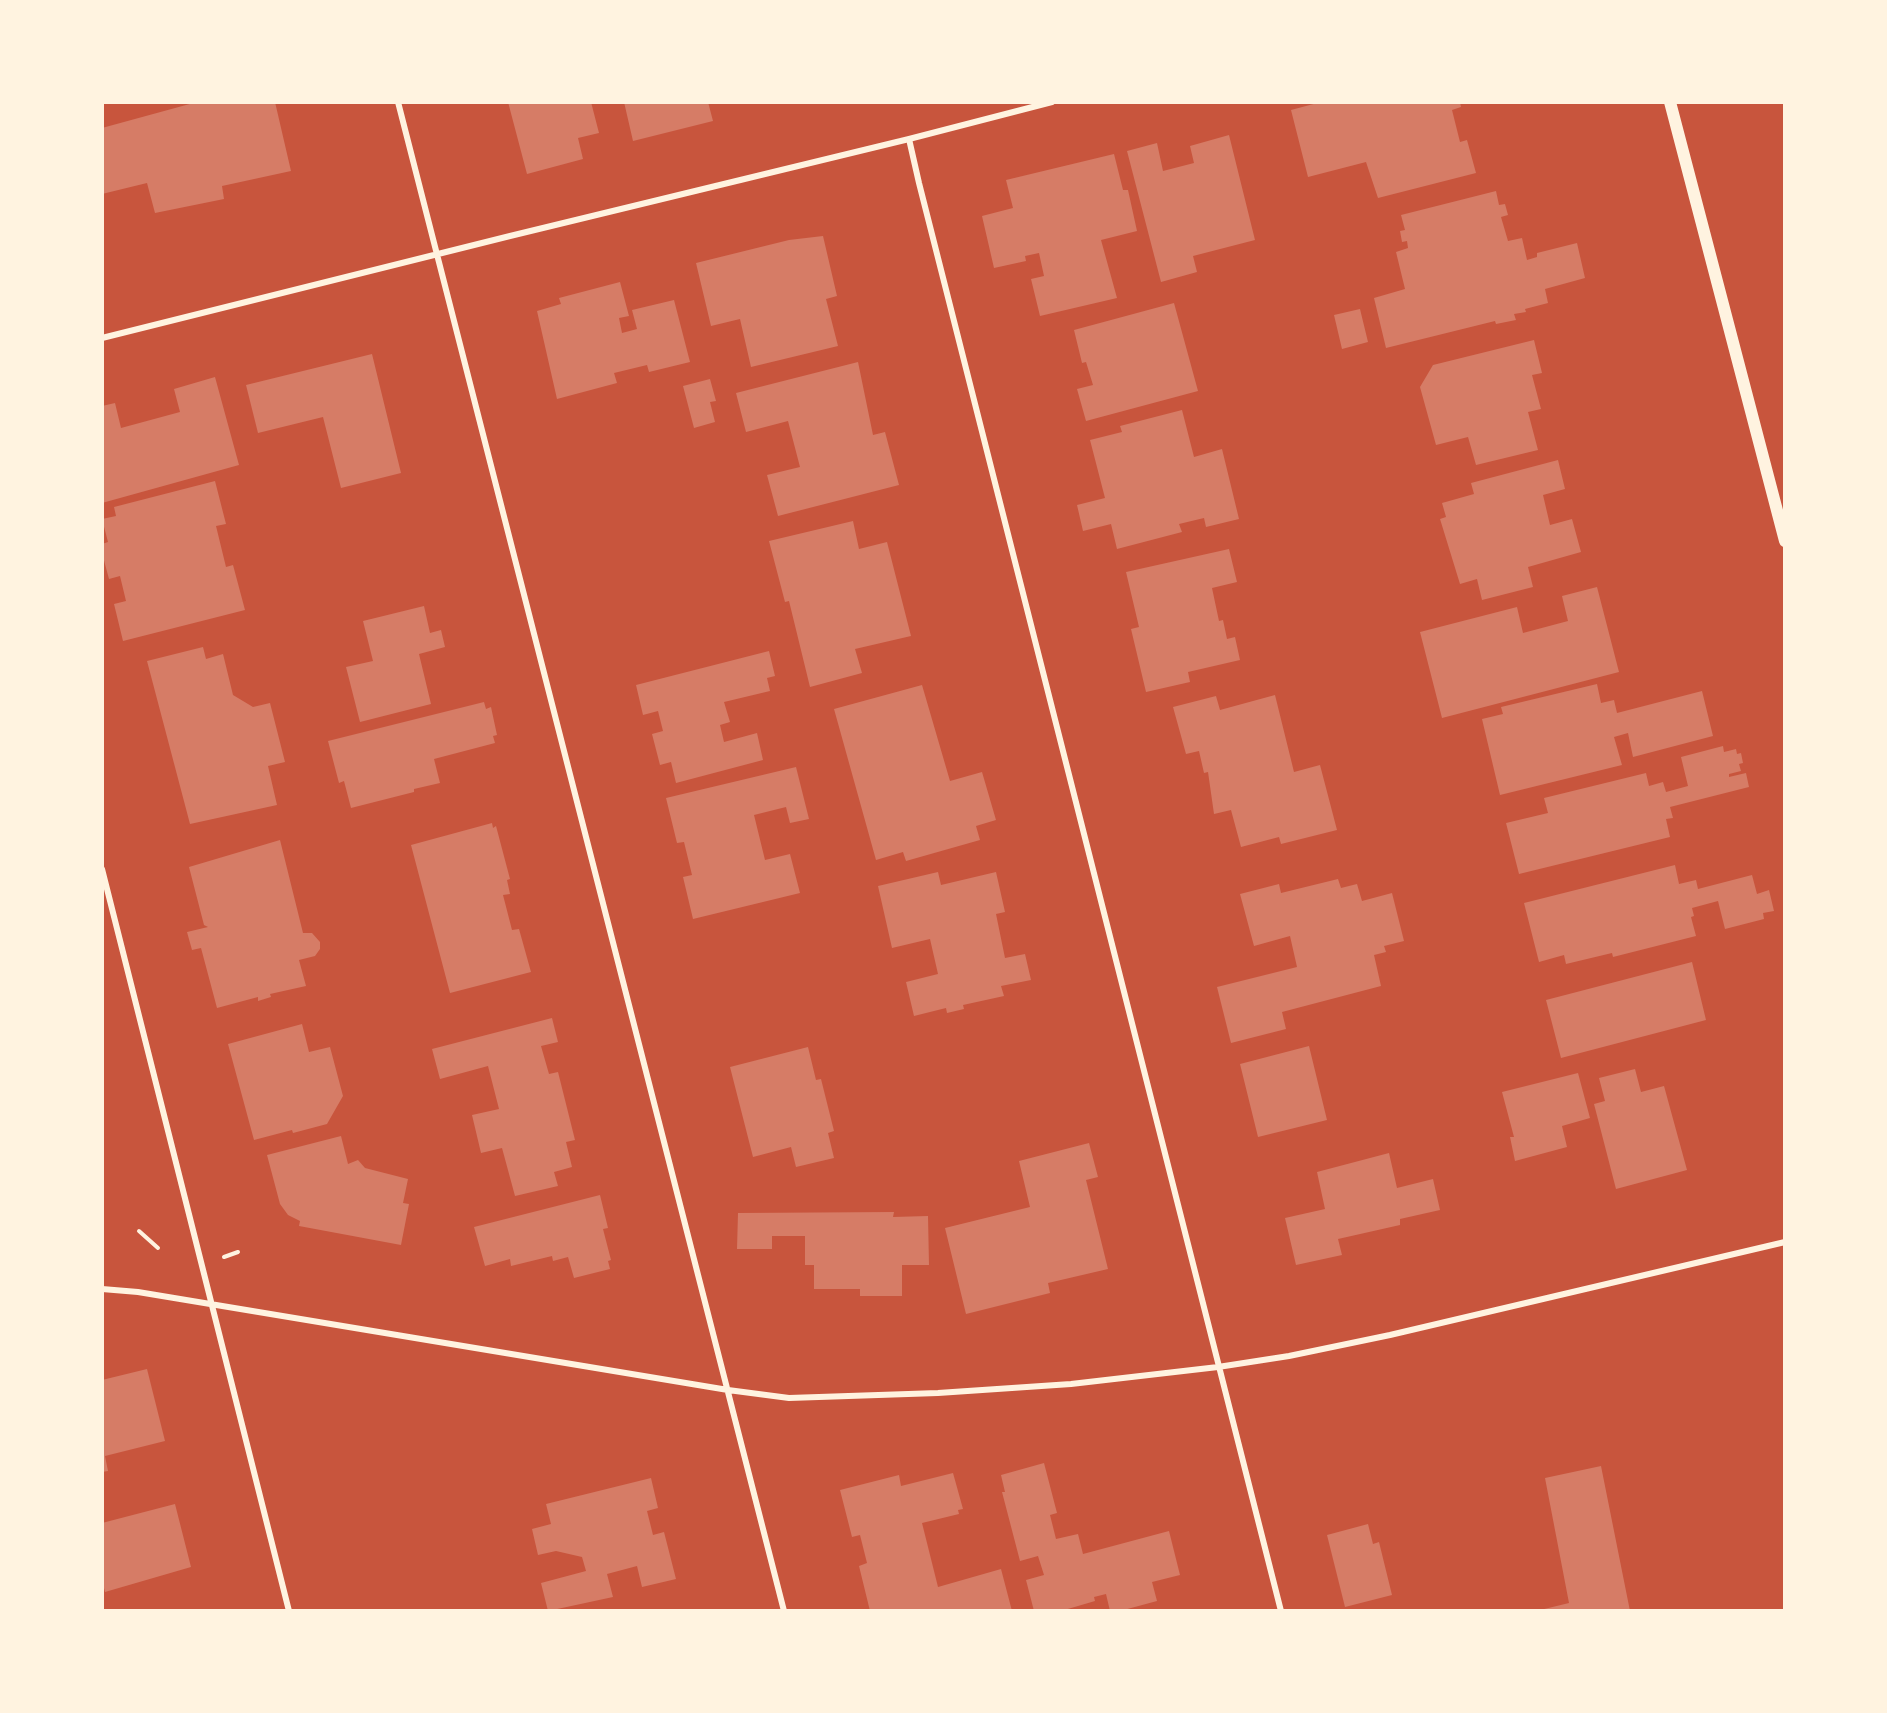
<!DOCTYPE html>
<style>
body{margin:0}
#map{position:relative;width:1887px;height:1713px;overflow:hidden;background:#c8553d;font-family:"Work Sans",sans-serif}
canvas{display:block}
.frame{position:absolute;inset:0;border:104px solid #fff3e0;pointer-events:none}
</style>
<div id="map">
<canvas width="1887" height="1713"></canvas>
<div class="frame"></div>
</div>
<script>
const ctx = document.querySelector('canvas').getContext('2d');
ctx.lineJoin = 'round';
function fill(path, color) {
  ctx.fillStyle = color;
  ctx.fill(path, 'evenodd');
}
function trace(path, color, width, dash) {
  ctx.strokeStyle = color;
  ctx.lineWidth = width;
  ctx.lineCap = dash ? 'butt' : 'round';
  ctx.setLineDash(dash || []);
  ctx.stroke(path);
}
fill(new Path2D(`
 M 197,102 L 275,102 L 291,171 L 222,186 L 224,199 L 155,213 L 147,183 L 102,194 L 102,128 Z
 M 508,102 L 591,102 L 599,133 L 578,138 L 583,159 L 527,174 Z
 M 624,102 L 708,102 L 713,121 L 633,141 Z
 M 1321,102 L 1460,102 L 1461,107 L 1452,110 L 1460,142 L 1467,140 L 1476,173 L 1378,198 L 1366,162 L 1308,177 L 1291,110 Z
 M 1229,135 L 1255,240 L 1193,256 L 1197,272 L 1161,282 L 1127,151 L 1157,143 L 1163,171 L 1194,163 L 1190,146 Z
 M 1114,154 L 1123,190 L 1128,190 L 1137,231 L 1101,240 L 1117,298 L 1040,316 L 1031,279 L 1044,276 L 1039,253 L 1025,256 L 1026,261 L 994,268 L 982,216 L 1013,208 L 1006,180 Z
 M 1496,191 L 1499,205 L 1505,204 L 1508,215 L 1501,217 L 1508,241 L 1522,238 L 1527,260 L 1537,257 L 1537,253 L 1577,243 L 1585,278 L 1545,289 L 1548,303 L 1525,309 L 1526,312 L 1514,314 L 1516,320 L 1496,324 L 1495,321 L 1386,348 L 1374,298 L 1405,289 L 1396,252 L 1408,248 L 1407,241 L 1402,242 L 1400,231 L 1405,230 L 1401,215 Z
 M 823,236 L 837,296 L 826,299 L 838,346 L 751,367 L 740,319 L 711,326 L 696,263 L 789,240 Z
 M 620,282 L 629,316 L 619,318 L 622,333 L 637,329 L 632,310 L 674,300 L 690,362 L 649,372 L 647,365 L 614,373 L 617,383 L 557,399 L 537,311 L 561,304 L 559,298 Z
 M 1174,303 L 1198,391 L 1086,421 L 1077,389 L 1093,385 L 1086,362 L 1082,363 L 1074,330 Z
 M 1360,309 L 1368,342 L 1342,349 L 1334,315 Z
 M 1534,340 L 1542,373 L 1532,375 L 1541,409 L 1528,412 L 1538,450 L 1476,465 L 1468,437 L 1436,445 L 1420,387 L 1433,365 Z
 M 372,354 L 401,473 L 341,488 L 323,417 L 258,433 L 246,385 Z
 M 858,362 L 873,435 L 885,432 L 899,485 L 778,516 L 767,475 L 800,467 L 788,421 L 746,432 L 736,393 Z
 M 215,377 L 239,465 L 102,503 L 102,406 L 115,403 L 121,428 L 180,412 L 174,389 Z
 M 710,379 L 716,401 L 710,402 L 715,422 L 694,428 L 683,386 Z
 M 1182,410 L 1194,457 L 1222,449 L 1239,519 L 1206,527 L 1204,518 L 1179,524 L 1182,532 L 1117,549 L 1111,524 L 1083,531 L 1077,505 L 1105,498 L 1090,440 L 1122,432 L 1120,426 Z
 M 1558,460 L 1565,489 L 1543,495 L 1550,525 L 1572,519 L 1581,552 L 1528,567 L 1533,587 L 1482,600 L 1477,579 L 1460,584 L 1440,519 L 1446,517 L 1442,503 L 1474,494 L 1471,483 Z
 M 215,481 L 226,524 L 216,526 L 226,567 L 233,565 L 245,610 L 123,641 L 114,604 L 126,601 L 120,576 L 109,579 L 102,553 L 102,544 L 108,542 L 102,519 L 116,516 L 114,507 Z
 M 853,521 L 859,549 L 887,542 L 911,636 L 855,649 L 862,673 L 810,687 L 789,601 L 785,602 L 769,541 Z
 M 1229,549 L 1237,582 L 1212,588 L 1219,621 L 1223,620 L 1227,639 L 1235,637 L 1240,660 L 1188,672 L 1190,682 L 1146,692 L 1131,629 L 1139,627 L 1126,572 Z
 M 1597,587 L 1619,672 L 1442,718 L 1420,632 L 1517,607 L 1523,633 L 1568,621 L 1562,596 Z
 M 424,606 L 430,633 L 441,630 L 445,647 L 419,654 L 431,704 L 360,722 L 346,667 L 373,661 L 363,621 Z
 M 203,647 L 206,659 L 223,654 L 233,695 L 253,707 L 270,703 L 285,762 L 268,766 L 277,805 L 190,824 L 147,661 Z
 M 769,651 L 775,676 L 767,678 L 770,691 L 724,702 L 730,722 L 720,725 L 724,742 L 757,733 L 763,760 L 676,783 L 671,762 L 660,765 L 652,734 L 663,731 L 658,711 L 643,715 L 636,685 Z
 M 1597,684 L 1601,703 L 1614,700 L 1617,713 L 1702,691 L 1713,736 L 1633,757 L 1628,733 L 1614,737 L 1622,765 L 1500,795 L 1482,719 L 1503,714 L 1501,707 Z
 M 922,685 L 950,781 L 982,772 L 996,820 L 976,826 L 980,840 L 906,861 L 903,852 L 876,860 L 834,709 Z
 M 1275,695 L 1294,772 L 1320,765 L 1337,830 L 1281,844 L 1279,837 L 1241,847 L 1231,810 L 1214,814 L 1208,772 L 1204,773 L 1199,751 L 1186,754 L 1173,707 L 1216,696 L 1220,710 Z
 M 484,702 L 486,709 L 491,707 L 497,735 L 493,736 L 495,743 L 434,759 L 440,783 L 414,789 L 414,792 L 351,808 L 344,781 L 339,783 L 328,741 Z
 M 1723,746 L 1724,752 L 1736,749 L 1737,754 L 1741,753 L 1743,763 L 1739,764 L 1741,771 L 1729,774 L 1729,777 L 1746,773 L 1749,787 L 1670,807 L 1673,818 L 1666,819 L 1670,837 L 1519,874 L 1506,823 L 1548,813 L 1544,798 L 1646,773 L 1649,786 L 1663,782 L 1666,792 L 1688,786 L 1681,757 Z
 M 796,767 L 809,819 L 790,823 L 786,807 L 754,815 L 765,860 L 790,854 L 800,893 L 693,919 L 683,877 L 692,875 L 684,842 L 677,843 L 666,798 Z
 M 492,823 L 493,828 L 496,826 L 510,879 L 507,880 L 510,894 L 503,895 L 512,930 L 519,929 L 531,972 L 450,993 L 411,845 Z
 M 280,840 L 303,933 L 312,933 L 320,942 L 320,949 L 315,956 L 299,960 L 306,986 L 270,994 L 271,997 L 258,1001 L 258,997 L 217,1008 L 201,948 L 192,950 L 187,932 L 208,927 L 204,925 L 189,867 Z
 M 1675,865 L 1679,884 L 1696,880 L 1698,889 L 1752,875 L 1757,894 L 1769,890 L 1774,911 L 1763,913 L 1764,919 L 1725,929 L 1718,901 L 1692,908 L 1694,916 L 1691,917 L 1696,936 L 1613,957 L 1612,953 L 1566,964 L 1564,955 L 1539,962 L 1524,903 Z
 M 938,872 L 941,885 L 996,872 L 1005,912 L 996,914 L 1005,958 L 1025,954 L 1031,980 L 1001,986 L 1004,996 L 963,1005 L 964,1009 L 947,1013 L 946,1008 L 914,1016 L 906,982 L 938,974 L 930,939 L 892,948 L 878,886 Z
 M 1338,879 L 1341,888 L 1357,884 L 1362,901 L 1392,893 L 1404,941 L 1384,946 L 1386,952 L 1374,955 L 1381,986 L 1282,1012 L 1286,1029 L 1231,1043 L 1217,987 L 1297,967 L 1290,936 L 1254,946 L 1240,894 L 1279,884 L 1281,893 Z
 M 1692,962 L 1706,1020 L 1561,1058 L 1546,1000 Z
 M 552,1018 L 558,1042 L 541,1046 L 549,1074 L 558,1072 L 575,1140 L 566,1142 L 572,1167 L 554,1172 L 558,1186 L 515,1196 L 502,1148 L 481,1153 L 472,1115 L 499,1109 L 488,1066 L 440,1079 L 432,1049 Z
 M 302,1024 L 309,1052 L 330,1047 L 343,1096 L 327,1124 L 293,1133 L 292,1130 L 254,1140 L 228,1044 Z
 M 1309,1046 L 1327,1120 L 1258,1137 L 1240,1064 Z
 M 808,1047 L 816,1080 L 821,1079 L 834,1131 L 828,1133 L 834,1158 L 796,1167 L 791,1147 L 753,1157 L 730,1067 Z
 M 1635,1069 L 1641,1092 L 1664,1086 L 1687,1170 L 1616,1189 L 1594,1104 L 1605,1101 L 1599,1078 Z
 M 1578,1073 L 1590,1118 L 1562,1126 L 1567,1147 L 1515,1161 L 1510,1137 L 1514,1137 L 1502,1092 Z
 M 341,1136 L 348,1164 L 358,1160 L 365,1168 L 408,1179 L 403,1203 L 409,1204 L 401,1245 L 299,1226 L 300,1221 L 288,1215 L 280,1204 L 267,1155 Z
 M 1089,1143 L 1098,1177 L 1086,1180 L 1108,1269 L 1048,1283 L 1050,1293 L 966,1314 L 945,1228 L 1030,1207 L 1019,1161 Z
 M 1389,1153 L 1397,1188 L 1433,1179 L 1440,1210 L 1400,1219 L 1400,1225 L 1338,1239 L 1342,1255 L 1296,1265 L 1285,1218 L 1325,1209 L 1317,1172 Z
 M 600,1195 L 608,1228 L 603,1229 L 611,1260 L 608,1261 L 610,1269 L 574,1278 L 568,1257 L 553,1261 L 552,1256 L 511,1266 L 510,1259 L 485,1266 L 474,1227 Z
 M 894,1212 L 893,1217 L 928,1216 L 929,1265 L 902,1265 L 902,1296 L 860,1296 L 860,1289 L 814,1289 L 814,1265 L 805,1265 L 805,1236 L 772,1236 L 772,1249 L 737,1249 L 738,1213 Z
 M 147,1369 L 165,1441 L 105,1456 L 108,1471 L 102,1472 L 102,1380 Z
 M 1044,1463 L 1057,1513 L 1050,1515 L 1056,1539 L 1078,1534 L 1083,1554 L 1169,1531 L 1180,1575 L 1152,1582 L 1157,1601 L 1120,1611 L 1110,1611 L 1106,1594 L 1094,1597 L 1095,1601 L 1061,1611 L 1034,1611 L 1026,1580 L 1044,1575 L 1038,1556 L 1020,1561 L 1002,1492 L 1005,1492 L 1001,1475 Z
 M 1601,1466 L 1630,1611 L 1536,1611 L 1569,1603 L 1545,1478 Z
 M 953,1473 L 963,1509 L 958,1510 L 959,1514 L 922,1523 L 938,1587 L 1001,1569 L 1012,1611 L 870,1611 L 859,1566 L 867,1563 L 860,1535 L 852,1537 L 840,1490 L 899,1475 L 901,1486 Z
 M 651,1478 L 658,1508 L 647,1511 L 653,1535 L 664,1532 L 676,1579 L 642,1587 L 637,1566 L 607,1574 L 613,1597 L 548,1611 L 541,1583 L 586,1571 L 582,1557 L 556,1551 L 538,1555 L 532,1529 L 551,1524 L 546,1504 Z
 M 175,1504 L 191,1567 L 105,1592 L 102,1580 L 102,1523 Z
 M 1368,1524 L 1373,1544 L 1379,1542 L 1392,1595 L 1345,1607 L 1327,1535 Z`), '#d67c66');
trace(new Path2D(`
 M 139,1231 L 158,1248
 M 224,1257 L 238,1252`), '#fff3e0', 4);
trace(new Path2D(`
 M 398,102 L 784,1611
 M 909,139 L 919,183 L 1281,1611
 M 102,338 L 510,236 L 909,139 L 1052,102
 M 102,869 L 289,1611
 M 102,1289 L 138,1292 L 728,1390 L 789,1398 L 938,1393 L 1071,1384 L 1218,1367 L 1289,1356 L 1390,1335 L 1785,1242`), '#fff3e0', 6);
trace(new Path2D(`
 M 1670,102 L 1785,541`), '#fff3e0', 12);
</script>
